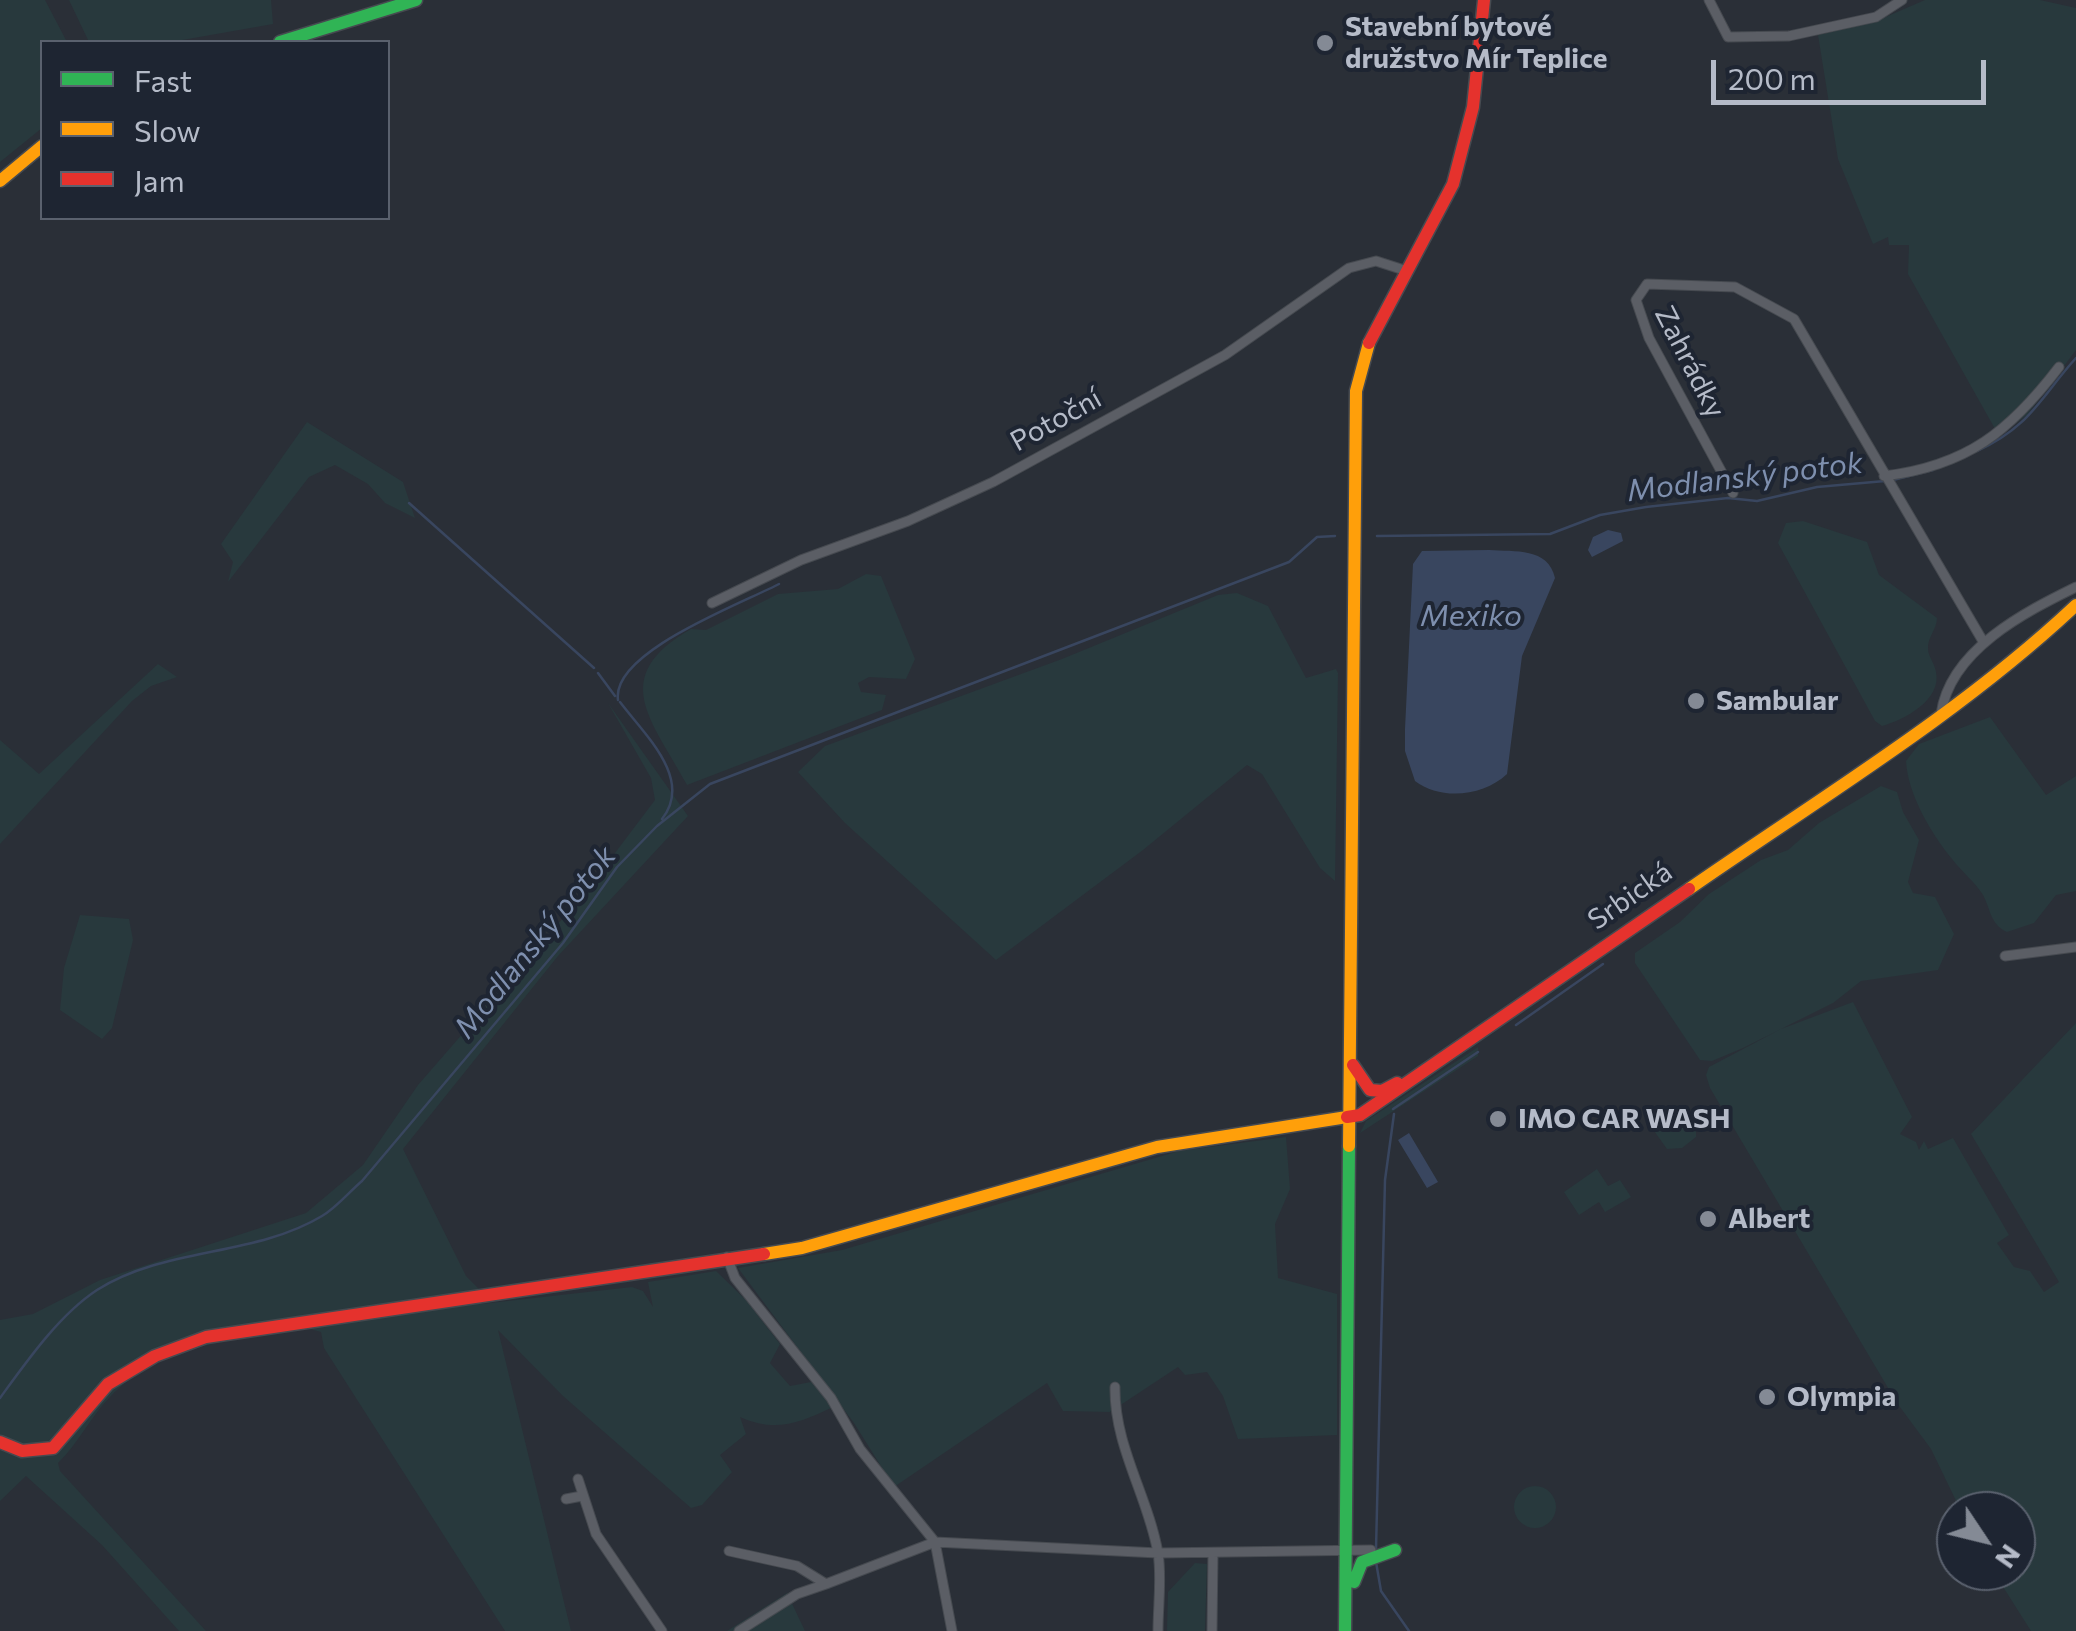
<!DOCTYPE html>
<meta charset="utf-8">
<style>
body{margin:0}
#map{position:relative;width:2076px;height:1631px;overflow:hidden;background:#2a2f37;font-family:Commissioner,sans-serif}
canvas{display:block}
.legend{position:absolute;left:40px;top:40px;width:350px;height:180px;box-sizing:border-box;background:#1e2532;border:2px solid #5a616e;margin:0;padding:12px 18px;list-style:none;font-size:30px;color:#b5bbc8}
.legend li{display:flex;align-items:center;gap:20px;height:50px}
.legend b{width:50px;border:2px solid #5a616e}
.north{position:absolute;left:1936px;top:1491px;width:100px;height:100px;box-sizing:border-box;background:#1e2532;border:2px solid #5a616e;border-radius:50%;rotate:125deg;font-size:28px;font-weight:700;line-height:40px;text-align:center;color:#b5bbc8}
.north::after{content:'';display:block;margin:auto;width:35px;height:45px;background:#848a95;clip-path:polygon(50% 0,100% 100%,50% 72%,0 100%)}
.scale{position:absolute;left:1711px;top:60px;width:275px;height:45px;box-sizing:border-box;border:5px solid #b5bbc8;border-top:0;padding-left:12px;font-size:30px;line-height:35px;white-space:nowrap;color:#b5bbc8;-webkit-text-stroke:8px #1e2532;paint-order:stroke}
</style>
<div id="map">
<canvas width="2076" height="1631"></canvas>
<ul class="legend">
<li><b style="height:12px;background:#30b455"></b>Fast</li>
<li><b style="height:12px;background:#ff9f0a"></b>Slow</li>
<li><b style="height:12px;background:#e5322d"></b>Jam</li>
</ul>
<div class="north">N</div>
<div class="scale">200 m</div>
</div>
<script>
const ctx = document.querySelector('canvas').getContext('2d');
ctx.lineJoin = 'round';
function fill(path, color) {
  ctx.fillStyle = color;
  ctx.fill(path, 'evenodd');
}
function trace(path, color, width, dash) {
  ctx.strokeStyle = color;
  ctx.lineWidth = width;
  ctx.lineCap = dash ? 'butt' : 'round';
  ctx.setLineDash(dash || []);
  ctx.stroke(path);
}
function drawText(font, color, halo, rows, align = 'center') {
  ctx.font = font + ' Commissioner,sans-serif';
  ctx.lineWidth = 8;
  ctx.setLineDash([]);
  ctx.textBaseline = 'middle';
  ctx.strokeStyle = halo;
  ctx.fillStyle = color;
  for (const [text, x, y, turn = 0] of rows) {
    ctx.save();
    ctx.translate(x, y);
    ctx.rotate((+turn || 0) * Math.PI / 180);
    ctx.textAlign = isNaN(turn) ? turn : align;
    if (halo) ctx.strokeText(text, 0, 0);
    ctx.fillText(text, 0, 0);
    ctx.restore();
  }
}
fill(new Path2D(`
 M 0,0 L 45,0 L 67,42 L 42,42 L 42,128 L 0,162 Z
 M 69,0 L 271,0 L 273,24 L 171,42 L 89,42 Z
 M 1925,0 L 2040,0 L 2076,8 L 2076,350 L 2027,415 L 1999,436 L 1908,274 L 1909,245 L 1889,245 L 1888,237 L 1873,244 L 1838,159 L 1818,35 L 1874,22 Z
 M 307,422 L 403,482 L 415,518 L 385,503 L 368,484 L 335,465 L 309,477 L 228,582 L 233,562 L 221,544 Z
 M 1803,521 L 1867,542 L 1879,575 L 1937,618 C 1937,629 1927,638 1928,649 C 1928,656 1935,664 1936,672 C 1942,700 1904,720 1882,726 L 1875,721 L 1778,543 L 1786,523 Z
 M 866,574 L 881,576 L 915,659 L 906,679 L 869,677 L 858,683 L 861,692 L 886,695 L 882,710 L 687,785 C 652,720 607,677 691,629 L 706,630 L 778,594 L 838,589 Z
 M 1237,593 L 1268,606 L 1306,678 L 1336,669 L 1338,673 L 1335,881 L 1320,868 L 1262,774 L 1247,765 L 1143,850 L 996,960 L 845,823 L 798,772 L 825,746 L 1062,659 L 1218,595 Z
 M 158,664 L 177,677 L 151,686 L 132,701 L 0,844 L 0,740 L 39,774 Z
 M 608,703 L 688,816 L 558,956 L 403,1149 L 466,1276 L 480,1290 L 481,1304 L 632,1287 L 643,1291 L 653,1307 L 648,1282 L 716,1271 L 746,1300 L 780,1344 L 770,1363 L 790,1386 L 811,1382 L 833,1407 C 799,1423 776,1433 740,1417 L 746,1434 L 720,1455 L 732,1472 L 702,1505 L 691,1508 L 563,1396 L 498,1330 L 571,1631 L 505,1631 L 324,1348 L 321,1332 L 310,1329 C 241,1338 162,1343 110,1397 C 90,1417 79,1443 58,1463 L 60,1471 L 206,1631 L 179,1631 L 102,1545 L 26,1476 L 0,1501 L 0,1320 L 33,1314 L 100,1280 L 306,1213 L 363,1165 L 418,1085 L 584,894 L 655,800 L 651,778 Z
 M 1990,717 L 2046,795 L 2076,776 L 2076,891 L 2056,895 L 2034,923 L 2007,932 C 1990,924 1991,910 1983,895 C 1975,882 1961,871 1952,859 C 1931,833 1908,795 1906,761 L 1919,744 Z
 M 1881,786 L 1897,792 L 1903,812 L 1919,840 L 1908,882 L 1913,893 L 1935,897 L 1954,934 L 1938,970 L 1861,981 L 1833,1003 L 1743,1048 L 1712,1061 L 1700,1060 L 1635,963 L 1635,953 L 1680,922 L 1709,894 L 1761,860 L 1788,850 L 1819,823 Z
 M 80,915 L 129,919 L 133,940 L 112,1028 L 102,1039 L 60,1010 L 64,968 Z
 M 1853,1002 L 1912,1117 L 1900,1134 L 1916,1142 L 1919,1150 L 1924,1141 L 1928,1149 L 1953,1138 L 2009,1235 L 1997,1243 L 2014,1267 L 2030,1271 L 2044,1292 L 2059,1282 L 1971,1134 L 2076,1023 L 2076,1631 L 2031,1631 L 1993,1571 L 2016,1571 L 2016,1511 L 1961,1511 L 1931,1449 L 1897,1403 L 1710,1088 L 1706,1075 L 1709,1067 L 1781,1029 Z
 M 1478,1047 L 1478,1056 L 1360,1133 L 1366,1121 Z
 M 1683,1115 L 1696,1125 L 1696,1137 L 1682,1148 L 1667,1149 L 1652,1128 Z
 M 1286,1137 L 1290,1189 L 1275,1224 L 1278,1278 L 1337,1294 L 1337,1435 L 1238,1439 L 1223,1396 L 1207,1372 L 1185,1375 L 1178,1367 L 1110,1412 L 1063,1411 L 1047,1383 L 894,1487 L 854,1423 L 738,1268 L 842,1250 L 1179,1151 Z
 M 1597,1169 L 1608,1186 L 1620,1180 L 1631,1197 L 1605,1212 L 1599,1202 L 1579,1215 L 1564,1192 Z
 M1514 1507a21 21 0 1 1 42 0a21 21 0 1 1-42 0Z
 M 1195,1563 L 1207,1564 L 1205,1631 L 1167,1631 L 1168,1592 Z
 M 787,1593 L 805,1631 L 727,1631 Z`), '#28393d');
fill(new Path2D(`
 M 1608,530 L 1621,533 L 1623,541 L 1592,557 L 1588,550 L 1593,537 Z
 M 1489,550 C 1515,552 1548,547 1555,578 L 1522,656 L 1507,774 C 1484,796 1441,801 1415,781 L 1405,751 L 1405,729 L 1413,564 L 1422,551 Z
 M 1409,1133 L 1438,1182 L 1427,1188 L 1398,1140 Z`), '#39465f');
trace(new Path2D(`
 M 1977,451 C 2030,427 2040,398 2076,358
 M 1893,480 L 1933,470
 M 409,503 L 594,668
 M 1377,536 L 1550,534 L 1600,515 L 1646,507 L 1728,498 L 1757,501 L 1817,487 L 1885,481
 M 598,673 L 615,696
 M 618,700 C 611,652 741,604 779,584
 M 620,702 C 644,734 694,779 662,819
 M 1516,1025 L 1603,964
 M 1393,1109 L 1478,1052
 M 0,1398 C 27,1361 59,1315 97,1290 C 164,1247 254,1257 322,1216 C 336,1208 349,1192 362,1181 L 563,943 L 617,867 L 657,826 L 710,784 L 1289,562 L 1317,537 L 1335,536
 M 1376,1549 L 1385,1180 L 1394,1114
 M 1376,1562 L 1381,1591 L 1409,1631`), '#39465f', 2.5);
const street = new Path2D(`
 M 1709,0 L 1728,37 L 1789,36 L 1876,17 L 1902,0
 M 1884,476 C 1967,466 2010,431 2059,367
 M 1733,493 L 1649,338 L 1636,300 L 1647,284 L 1735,287 L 1794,319 L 1984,643
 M 712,603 L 801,560 L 908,521 L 993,482 L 1225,355 L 1349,268 L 1376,261 L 1407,271
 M 1941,714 C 1950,650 2025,612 2076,587
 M 2005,956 L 2076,947
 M 727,1257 L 735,1278 L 831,1398 L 860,1449 L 935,1542 L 952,1631
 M 1115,1387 C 1114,1446 1148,1496 1158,1553 C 1162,1577 1158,1606 1158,1631
 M 578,1479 L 596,1534 L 662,1631
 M 566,1499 L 582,1496
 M 729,1551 L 797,1566 L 826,1584 L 935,1542 L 1158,1553 L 1371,1550
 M 739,1631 L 797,1594 L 826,1584
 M 1212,1631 L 1213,1553`);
const fast = new Path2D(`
 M 280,42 L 416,0
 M 1354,1582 L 1362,1562 L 1395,1550
 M 1345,1631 L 1349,1146`);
const slow = new Path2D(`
 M 0,181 L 42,146
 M 1689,889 C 1820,798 1960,714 2076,605
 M 1349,1146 L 1356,391 L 1369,343
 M 764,1254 L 802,1248 L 1157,1147 L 1347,1117`);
const jam = new Path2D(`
 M 1369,343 L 1453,184 L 1473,107 L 1484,0
 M 1353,1065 L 1370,1090 L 1382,1091 L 1397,1083
 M 1347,1117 L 1360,1115 L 1689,889
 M 0,1442 L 22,1451 L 53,1448 L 108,1384 L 155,1356 L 206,1337 L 764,1254`);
trace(street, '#464a50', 11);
trace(fast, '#464a50', 15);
trace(slow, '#464a50', 15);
trace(jam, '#464a50', 15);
trace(street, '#5b5e65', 9);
trace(fast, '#30b455', 12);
trace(slow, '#ff9f0a', 12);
trace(jam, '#e5322d', 12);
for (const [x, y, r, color] of [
 [1325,43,10,"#848a95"],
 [1696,701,10,"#848a95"],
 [1498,1119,10,"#848a95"],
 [1708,1219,10,"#848a95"],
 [1767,1397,10,"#848a95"]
]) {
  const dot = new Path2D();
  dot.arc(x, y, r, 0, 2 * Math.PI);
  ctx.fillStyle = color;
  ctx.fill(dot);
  trace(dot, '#1e2532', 4);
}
drawText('bold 28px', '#b5bbc8', '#1e2532', [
 ["Stavební bytové",1345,27],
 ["družstvo Mír Teplice",1345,59],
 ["Sambular",1716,701],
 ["IMO CAR WASH",1518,1119],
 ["Albert",1728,1219],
 ["Olympia",1787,1397]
], 'left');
drawText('28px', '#b5bbc8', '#1e2532', [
 ["Zahrádky",1690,362,63],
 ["Potoční",1056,420,-29],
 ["Srbická",1630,896,-35]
]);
drawText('italic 30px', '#7e8fae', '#1e2532', [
 ["Modlanský potok",1745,477,-7],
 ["Mexiko",1471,616],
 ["Modlanský potok",535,942,-51]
]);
</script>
